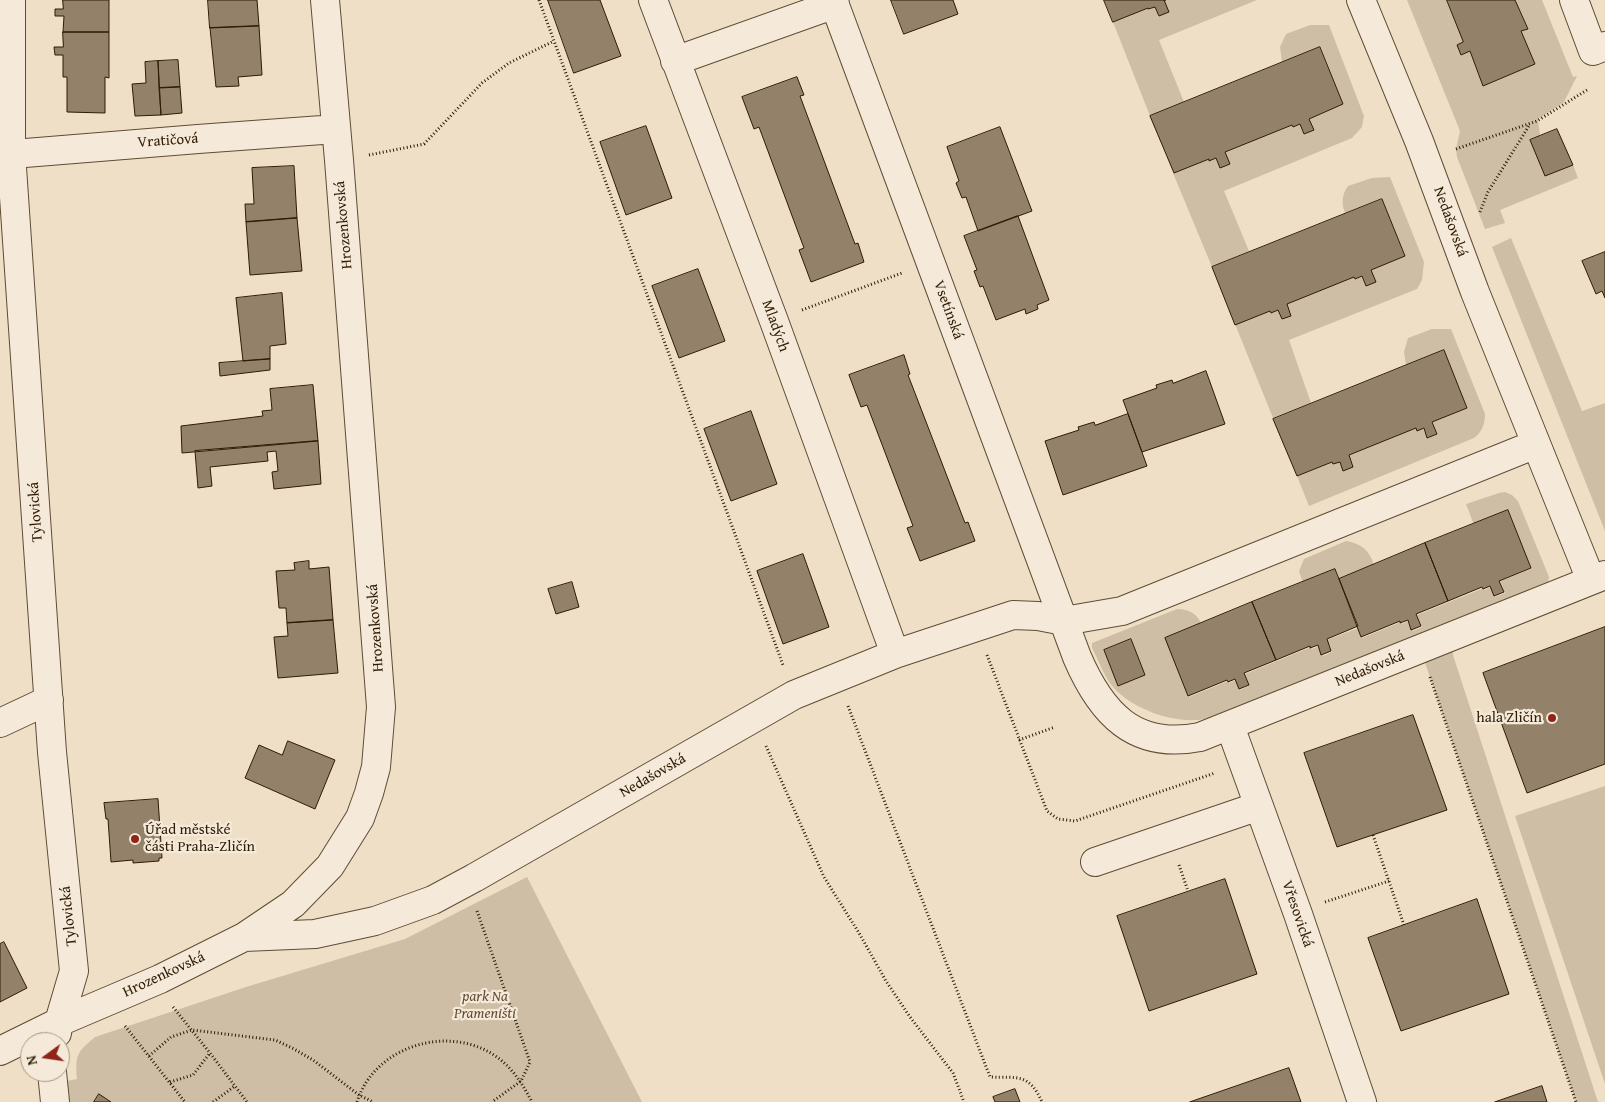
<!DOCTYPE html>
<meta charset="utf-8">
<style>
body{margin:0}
#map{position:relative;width:1605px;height:1102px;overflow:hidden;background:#efdfc6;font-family:"Gentium Book Plus",serif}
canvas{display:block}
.north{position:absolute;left:20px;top:1032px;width:50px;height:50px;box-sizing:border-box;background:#f5eada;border:1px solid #a69784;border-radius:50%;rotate:256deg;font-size:14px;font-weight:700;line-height:20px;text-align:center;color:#2f1b04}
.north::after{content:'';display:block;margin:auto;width:18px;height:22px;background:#8f2418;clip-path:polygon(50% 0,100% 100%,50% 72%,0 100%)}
</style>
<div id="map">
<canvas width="1605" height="1102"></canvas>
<div class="north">N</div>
</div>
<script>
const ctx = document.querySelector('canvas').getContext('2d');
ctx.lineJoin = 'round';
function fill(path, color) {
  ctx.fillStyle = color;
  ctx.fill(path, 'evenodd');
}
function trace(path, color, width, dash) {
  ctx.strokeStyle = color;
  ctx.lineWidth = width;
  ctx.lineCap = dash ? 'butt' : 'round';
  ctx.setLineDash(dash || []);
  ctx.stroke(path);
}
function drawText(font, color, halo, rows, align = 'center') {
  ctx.font = font + ' "Gentium Book Plus",serif';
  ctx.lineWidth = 4.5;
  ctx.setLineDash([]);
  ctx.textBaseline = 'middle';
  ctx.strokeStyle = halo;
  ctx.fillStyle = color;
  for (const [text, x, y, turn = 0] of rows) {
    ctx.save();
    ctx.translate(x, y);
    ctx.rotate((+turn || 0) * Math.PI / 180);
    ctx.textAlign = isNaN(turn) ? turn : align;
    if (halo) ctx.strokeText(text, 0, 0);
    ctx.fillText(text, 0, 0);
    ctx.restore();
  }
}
fill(new Path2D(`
 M 1164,0 L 1257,0 L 1159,40 L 1184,102 L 1150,116 L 1113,22 L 1148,8 L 1149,9 L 1155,7 L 1159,16 L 1169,12 Z
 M 1407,0 L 1447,0 L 1463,42 L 1461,55 L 1470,51 L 1484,86 L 1535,64 L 1521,31 L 1528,28 L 1515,0 L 1542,0 L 1573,77 L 1577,76 L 1564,102 L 1538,119 L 1540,136 L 1530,140 L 1573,165 L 1578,178 L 1500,210 L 1505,223 L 1485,229 L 1457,157 L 1456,149 L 1460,131 Z
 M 1310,25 L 1329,25 L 1364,116 L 1362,127 L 1352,138 L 1224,191 L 1249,251 L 1212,267 L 1173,173 L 1209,159 L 1209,161 L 1216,158 L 1220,168 L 1230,164 L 1225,152 L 1292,125 L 1293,127 L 1300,124 L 1304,134 L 1313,130 L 1309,119 L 1343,104 L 1321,47 L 1282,62 L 1280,47 L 1286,34 Z
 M 1390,177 L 1424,262 L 1422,280 L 1417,289 L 1289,340 L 1311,403 L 1273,418 L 1235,324 L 1270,310 L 1278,309 L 1282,319 L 1291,315 L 1287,303 L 1354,276 L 1355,278 L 1361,276 L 1366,285 L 1371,270 L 1405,255 L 1382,198 L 1345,213 C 1341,203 1342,194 1348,186 L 1372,178 Z
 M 1511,238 L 1582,411 L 1605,403 L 1605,531 L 1492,247 Z
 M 1432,329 L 1451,329 L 1485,414 C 1485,424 1482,432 1474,438 L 1309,506 L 1297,476 L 1332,462 L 1333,464 L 1339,461 L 1344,471 L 1353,466 L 1349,455 L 1416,428 L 1416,430 L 1423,427 L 1427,437 L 1437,433 L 1432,421 L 1467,408 L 1444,350 L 1406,365 L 1404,352 L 1408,338 Z
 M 1505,492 L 1512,495 L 1518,501 L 1549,577 L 1548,582 L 1209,718 C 1180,726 1135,711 1114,688 C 1105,679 1098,659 1092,648 L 1092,643 L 1177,609 C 1190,609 1197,614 1202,625 L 1167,639 L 1189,697 L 1228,681 L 1229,683 L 1236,680 L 1240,690 L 1249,686 L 1245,674 L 1311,647 L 1312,649 L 1319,646 L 1323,656 L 1332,652 L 1327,640 L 1358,628 L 1362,638 L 1401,622 L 1402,624 L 1408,621 L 1413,631 L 1422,627 L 1417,615 L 1484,588 L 1484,590 L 1491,587 L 1495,597 L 1505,593 L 1500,581 L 1531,569 L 1509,511 L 1474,525 L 1466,504 L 1499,493 ZM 1131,639 L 1145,675 L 1119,686 L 1104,650 Z
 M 1346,541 C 1361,543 1370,551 1374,565 L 1340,579 L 1336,570 L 1303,583 L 1299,571 L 1304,559 Z
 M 1453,636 L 1453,655 L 1598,1102 L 1576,1102 L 1422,654 Z
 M 1605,786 L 1605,1084 L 1515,816 Z
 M 527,877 L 642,1102 L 111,1102 L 99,1094 L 94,1102 L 68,1102 L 67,1081 L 77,1079 C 75,1055 77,1052 95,1037 L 246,987 L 405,939 Z`), '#cebea5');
const building = new Path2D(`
 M 63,0 L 109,0 L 109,32 L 63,32 L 64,16 L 55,16 L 55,9 L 63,9 Z
 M 208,0 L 257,0 L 259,26 L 210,28 Z
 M 548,0 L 600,0 L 621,56 L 574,73 Z
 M 891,0 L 953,0 L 958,14 L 904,34 Z
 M 1104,0 L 1166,0 L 1164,0 L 1169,12 L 1159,16 L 1155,7 L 1148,9 L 1148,8 L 1113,22 Z
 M 1447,0 L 1515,0 L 1528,29 L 1521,31 L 1535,64 L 1483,86 L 1470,51 L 1461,55 L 1457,45 L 1463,42 Z
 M 259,26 L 262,75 L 238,77 L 239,86 L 216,87 L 210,28 Z
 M 63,32 L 109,32 L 109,78 L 105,77 L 105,113 L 67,112 L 67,77 L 63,77 L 63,55 L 55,55 L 54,47 L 63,47 Z
 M 1320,47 L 1343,104 L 1309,119 L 1314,130 L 1304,134 L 1300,124 L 1293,127 L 1292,125 L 1225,152 L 1230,164 L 1220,168 L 1216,158 L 1209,161 L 1209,159 L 1174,173 L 1150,116 Z
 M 178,60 L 180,87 L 159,88 L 158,61 Z
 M 158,61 L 161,115 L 135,116 L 132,84 L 146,83 L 145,62 Z
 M 797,77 L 804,95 L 800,96 L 855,244 L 858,243 L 864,262 L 811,282 L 799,250 L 804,248 L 759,127 L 754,129 L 742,97 Z
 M 180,87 L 182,113 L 161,115 L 159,88 Z
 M 646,126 L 672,198 L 626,215 L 600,142 Z
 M 1000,127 L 1032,211 L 978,231 L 966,197 L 962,198 L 956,183 L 959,181 L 947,147 Z
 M 1557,129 L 1573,165 L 1545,176 L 1530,140 Z
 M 294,166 L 297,218 L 246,222 L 245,204 L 254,204 L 252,168 Z
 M 1382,199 L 1405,256 L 1371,270 L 1376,282 L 1366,286 L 1362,276 L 1355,279 L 1354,277 L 1287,304 L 1291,316 L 1282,319 L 1278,310 L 1271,313 L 1270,311 L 1235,325 L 1212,267 Z
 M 1018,216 L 1049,300 L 1037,305 L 1038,309 L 1026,314 L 1025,309 L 996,320 L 983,286 L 980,287 L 974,271 L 977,270 L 964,236 Z
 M 297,218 L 302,271 L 250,275 L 246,222 Z
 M 1605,252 L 1605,298 L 1602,291 L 1596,294 L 1582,261 Z
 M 698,269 L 725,341 L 679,358 L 652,286 Z
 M 282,293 L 286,344 L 270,346 L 270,359 L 243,361 L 236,298 Z
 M 1444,350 L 1467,408 L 1432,422 L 1437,434 L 1427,438 L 1424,428 L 1417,431 L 1416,428 L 1349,455 L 1353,467 L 1343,471 L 1340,462 L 1333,464 L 1332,462 L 1297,476 L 1273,419 Z
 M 904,355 L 910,374 L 908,375 L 965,523 L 968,522 L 975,541 L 920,561 L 907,528 L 913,526 L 867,405 L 861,407 L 849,375 Z
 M 270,359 L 270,370 L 220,376 L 219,363 Z
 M 1206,371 L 1225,424 L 1142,452 L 1123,400 L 1157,388 L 1156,385 L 1172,380 L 1173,383 Z
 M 313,385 L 318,441 L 182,453 L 181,426 L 263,416 L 262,411 L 272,410 L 270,389 Z
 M 751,411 L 777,484 L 731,501 L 704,429 Z
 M 1128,414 L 1147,466 L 1063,495 L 1045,441 L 1079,430 L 1078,427 L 1094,422 L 1095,425 Z
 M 318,441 L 321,484 L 274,489 L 272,472 L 278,471 L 276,451 L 267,452 L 268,461 L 210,467 L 212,486 L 198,488 L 195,451 Z
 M 1508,510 L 1531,568 L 1499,581 L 1504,592 L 1494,596 L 1490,586 L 1483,589 L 1482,587 L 1448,601 L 1425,543 Z
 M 1425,543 L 1448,601 L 1416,614 L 1421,626 L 1411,630 L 1408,620 L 1400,623 L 1400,621 L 1361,637 L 1339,579 Z
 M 803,554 L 829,627 L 783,644 L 757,571 Z
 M 309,561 L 309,569 L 329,567 L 333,620 L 287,623 L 286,608 L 279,608 L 276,571 L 295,570 L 294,563 Z
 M 1335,569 L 1358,626 L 1327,639 L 1331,651 L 1321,655 L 1318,645 L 1310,648 L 1310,646 L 1276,660 L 1252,602 Z
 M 572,582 L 579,607 L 556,614 L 548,589 Z
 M 1252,602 L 1276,660 L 1244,673 L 1249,685 L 1239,689 L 1235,679 L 1228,682 L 1227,680 L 1188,696 L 1165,638 Z
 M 333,620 L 338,673 L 278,678 L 274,637 L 288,636 L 287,623 Z
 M 1605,627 L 1605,764 L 1527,793 L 1483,673 Z
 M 1131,639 L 1145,675 L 1118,686 L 1104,650 Z
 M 1413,715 L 1447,810 L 1337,847 L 1304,753 Z
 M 288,741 L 335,760 L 315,809 L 245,778 L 259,745 L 282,755 Z
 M 158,799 L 162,858 L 159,858 L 159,861 L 133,863 L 133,860 L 111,862 L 108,819 L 106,819 L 104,803 Z
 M 1225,879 L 1257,974 L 1149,1011 L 1117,916 Z
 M 1477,899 L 1509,994 L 1401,1031 L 1368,938 Z
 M 4,942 L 27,988 L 0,1002 L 0,944 Z
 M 1289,1068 L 1301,1102 L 1190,1102 Z
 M 1542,1086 L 1547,1102 L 1495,1102 Z
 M 1015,1089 L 1020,1102 L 995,1102 L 993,1097 Z
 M 99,1094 L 111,1102 L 94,1102 Z`);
fill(building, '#938169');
trace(building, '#2f1b04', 1);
const minor = new Path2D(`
 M 11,0 L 11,153 L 52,752 L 74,971 L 59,1022 L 57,1033
 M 653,0 L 774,321 L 895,654
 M 833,0 L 1077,657 C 1101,713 1134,750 1200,737 L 1605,575
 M 1361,0 L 1419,141 L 1475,292 L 1591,580
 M 1574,0 L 1593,51 L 1605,46
 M 675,61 L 835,4
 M 0,155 L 198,139 L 336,129
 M 0,723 L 49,700
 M 1230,726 L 1298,914 L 1362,1102
 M 1095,862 L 1259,806
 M 244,937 L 315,934 L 375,921 L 433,900 L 474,878 L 794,695 L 895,654 L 1013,615 L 1038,616 L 1064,621 L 1122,611 L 1536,444
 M 0,1051 L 59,1022 L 160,979 L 244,937 L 293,904 L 330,866 L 360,818 L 369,793 L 376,767 L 381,707 L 339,160 L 325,0
 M 52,1072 L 55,1102`);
trace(minor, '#5f4c34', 30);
trace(new Path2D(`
 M 539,0 L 783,665
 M 1456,149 L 1537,121 L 1587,90
 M 369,155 L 424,144 L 482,83 L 509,63 L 554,41
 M 1480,212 L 1488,192 L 1530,124
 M 802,310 L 902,273
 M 987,655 L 1047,811 L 1058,819 L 1075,821 L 1215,773
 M 1430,677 L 1576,1102
 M 848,706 L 990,1077 C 1018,1078 1029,1073 1042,1102
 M 1019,740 L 1055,727
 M 766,746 L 824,877 L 859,933 L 886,981 L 910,1017 L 953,1073 L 964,1102
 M 1373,835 L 1404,925
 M 1179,865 L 1188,891
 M 1325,902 L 1389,881
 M 477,911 L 530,1062 L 521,1081 L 492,1102
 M 173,1007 L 210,1053 L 247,1102
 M 125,1026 L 185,1102
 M 149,1056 L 171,1037 L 192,1030 L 275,1040 L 294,1049 L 313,1060 L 359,1095 L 373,1102
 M 170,1082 L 193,1075 L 210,1053
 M 213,1102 L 235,1086
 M 357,1102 C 374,1047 446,1024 494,1055 C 512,1067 522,1083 532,1102`), '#2f1b04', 3, [1, 2.5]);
trace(minor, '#f5eada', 28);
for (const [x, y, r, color] of [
 [1552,718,5,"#8f2418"],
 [135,839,5,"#8f2418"]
]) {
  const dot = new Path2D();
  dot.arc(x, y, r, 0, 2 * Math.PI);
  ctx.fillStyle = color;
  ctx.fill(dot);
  trace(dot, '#f5eada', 2);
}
drawText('15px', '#2f1b04', '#f5eada', [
 ["Vratičová",168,141,-4],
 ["Nedašovská",1450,222,70],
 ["Hrozenkovská",344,225,-95],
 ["Vsetínská",948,310,70],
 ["Mladých",775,326,70],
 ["Tylovická",36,512,-94],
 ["Hrozenkovská",376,628,-94],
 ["Nedašovská",1370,669,-22],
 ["Nedašovská",653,776,-30],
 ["Vřesovická",1297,914,71],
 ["Tylovická",69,916,-96],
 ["Hrozenkovská",164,975,-25]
]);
drawText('15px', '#2f1b04', '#f5eada', [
 ["hala Zličín",1542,718],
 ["Úřad městské",145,830,"left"],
 ["části Praha-Zličín",145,847,"left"]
], 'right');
drawText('italic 15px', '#5f4c34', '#f5eada', [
 ["park Na",485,997],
 ["Prameništi",485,1014]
]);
</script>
